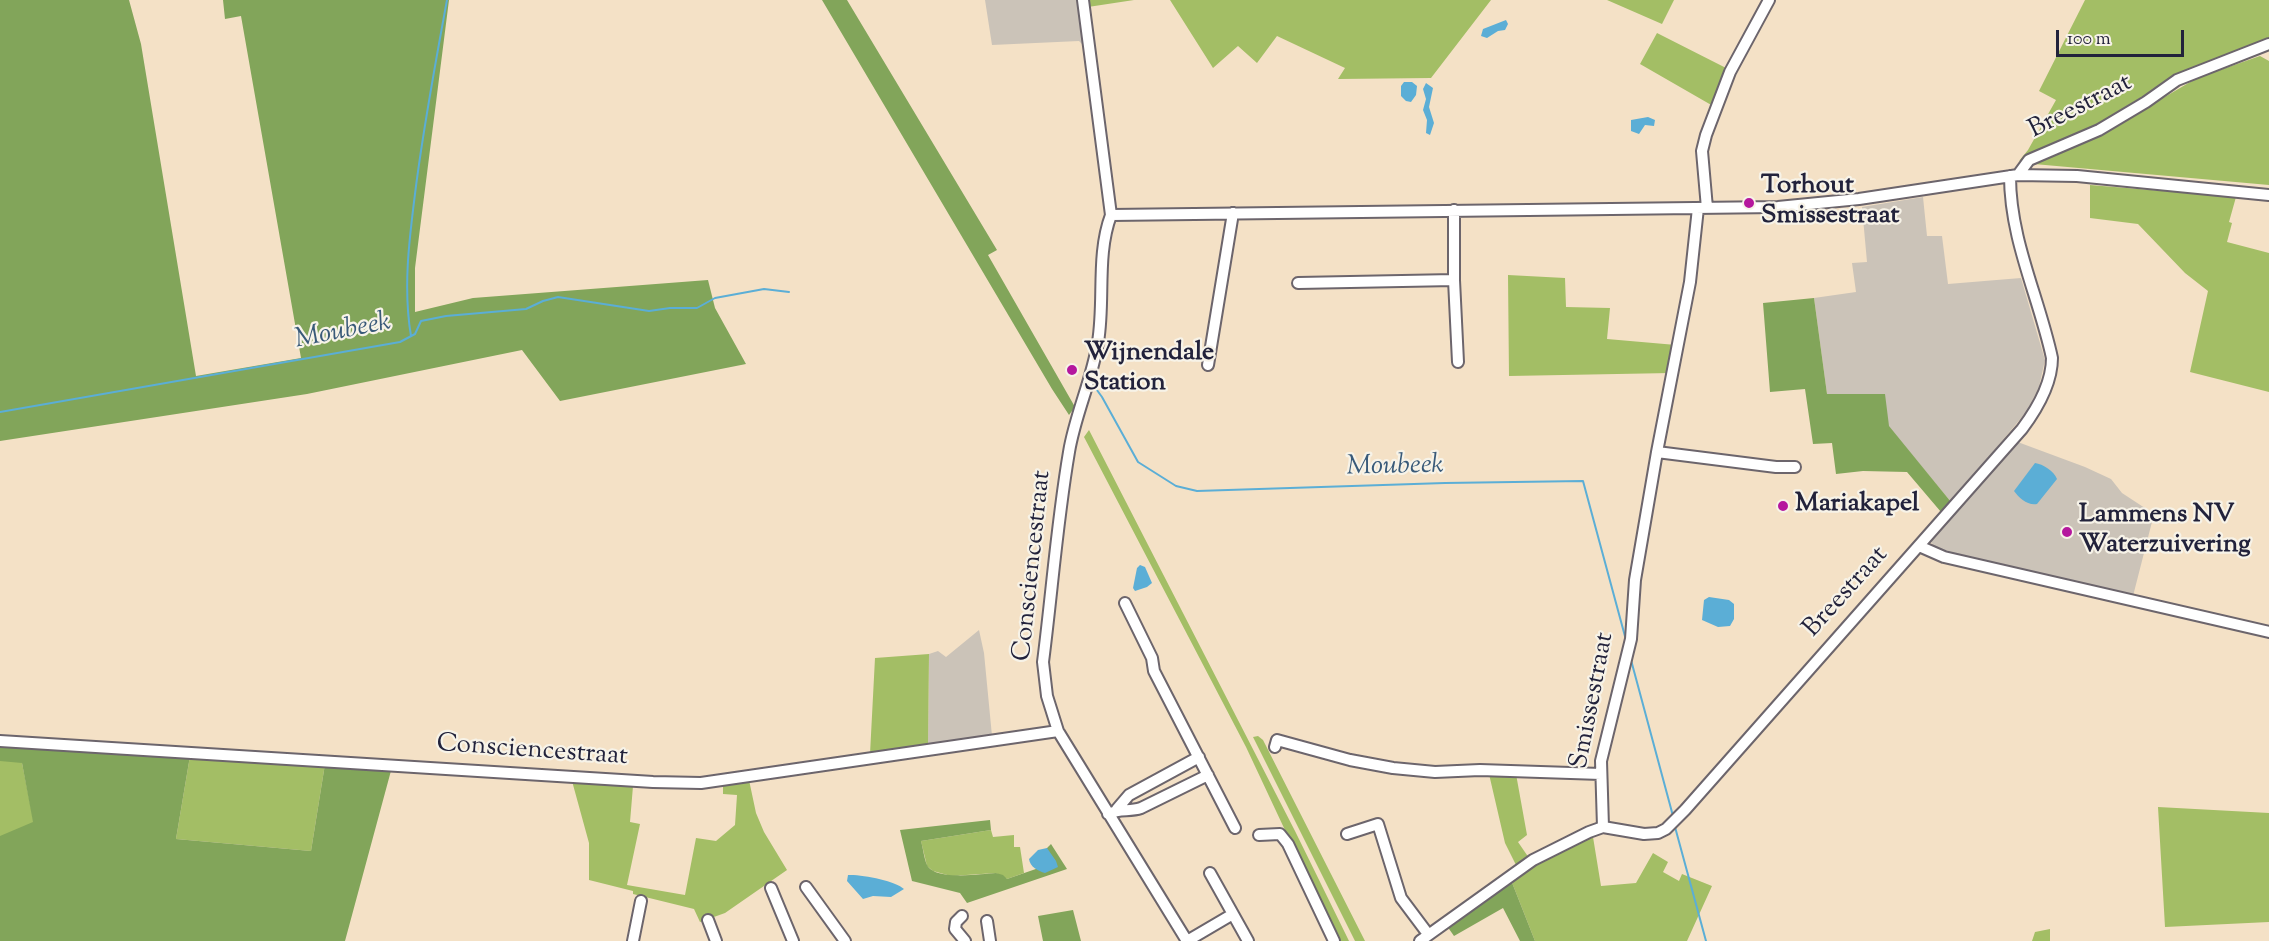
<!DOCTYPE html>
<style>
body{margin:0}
#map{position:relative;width:2269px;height:941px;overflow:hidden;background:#f4e1c6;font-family:"Sorts Mill Goudy",serif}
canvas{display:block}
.scale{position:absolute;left:2056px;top:30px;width:128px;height:27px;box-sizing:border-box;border:3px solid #22223b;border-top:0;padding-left:8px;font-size:18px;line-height:21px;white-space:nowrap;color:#22223b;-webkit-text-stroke:4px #f7f3e8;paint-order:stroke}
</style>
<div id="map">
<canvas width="2269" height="941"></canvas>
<div class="scale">100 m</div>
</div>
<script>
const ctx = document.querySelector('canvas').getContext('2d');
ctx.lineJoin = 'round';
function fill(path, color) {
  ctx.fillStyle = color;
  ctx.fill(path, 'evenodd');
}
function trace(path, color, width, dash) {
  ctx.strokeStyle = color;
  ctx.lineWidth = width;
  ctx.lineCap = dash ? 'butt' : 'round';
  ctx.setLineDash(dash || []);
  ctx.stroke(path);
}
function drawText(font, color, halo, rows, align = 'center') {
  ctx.font = font + ' "Sorts Mill Goudy",serif';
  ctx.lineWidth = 4.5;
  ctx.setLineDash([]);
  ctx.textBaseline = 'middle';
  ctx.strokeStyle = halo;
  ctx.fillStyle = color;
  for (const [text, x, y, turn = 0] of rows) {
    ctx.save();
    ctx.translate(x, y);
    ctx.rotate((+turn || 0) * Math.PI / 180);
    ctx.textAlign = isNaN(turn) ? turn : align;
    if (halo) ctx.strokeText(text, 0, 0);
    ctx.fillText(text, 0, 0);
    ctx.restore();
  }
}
fill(new Path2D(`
 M 985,0 L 1077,0 L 1084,46 L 1079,41 L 992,45 Z
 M 1923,197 L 1927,236 L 1942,236 L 1948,284 L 2021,278 L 2045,360 L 2039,387 L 2027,411 L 1951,502 L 1888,426 L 1827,394 L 1814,298 L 1856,292 L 1852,263 L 1867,262 L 1862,207 Z
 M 2015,441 L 2085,467 L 2111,479 L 2122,493 L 2154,514 L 2133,596 L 1937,549 L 1931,542 L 1934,532 Z
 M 979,630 L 984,653 L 992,736 L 928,746 L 929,654 L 938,651 L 946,657 Z`), '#cbc3b8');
fill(new Path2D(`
 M 1087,0 L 1134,0 L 1088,7 Z
 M 1170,0 L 1491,0 L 1431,78 L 1338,79 L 1345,68 L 1277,36 L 1257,63 L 1238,46 L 1213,68 Z
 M 1607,0 L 1674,0 L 1662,24 Z
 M 2085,0 L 2269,0 L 2269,41 L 2181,73 L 2096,125 L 2019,161 L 2028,150 L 2056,100 L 2039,91 Z
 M 1657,33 L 1728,69 L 1713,106 L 1640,64 Z
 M 2260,56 L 2269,61 L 2269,185 L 2034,164 L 2100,135 L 2197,78 Z
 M 2090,185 L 2236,197 L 2229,222 L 2232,223 L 2227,242 L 2269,253 L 2269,392 L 2190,372 L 2208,291 L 2185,273 L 2138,224 L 2090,218 Z
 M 1508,275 L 1565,278 L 1566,307 L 1610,308 L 1607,339 L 1676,345 L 1671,373 L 1509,376 Z
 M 1089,430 L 1295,831 L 1349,941 L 1337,941 L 1246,747 L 1084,437 Z
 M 929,654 L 928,746 L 870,754 L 875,658 Z
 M 1258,736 L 1263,740 L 1365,941 L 1355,941 L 1253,737 Z
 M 0,747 L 22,763 L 34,823 L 0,876 Z
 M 190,756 L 325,764 L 311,851 L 176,839 Z
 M 1489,774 L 1516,774 L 1527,835 L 1518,842 L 1529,858 L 1516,865 L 1505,843 Z
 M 749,780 L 756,813 L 764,832 L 787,870 L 725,913 L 700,922 L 694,909 L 633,894 L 633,891 L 589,880 L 589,843 L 572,781 L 633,786 L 630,822 L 640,824 L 627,885 L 685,895 L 696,838 L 716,841 L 735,825 L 737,795 L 723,794 L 723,784 Z
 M 2158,807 L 2269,813 L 2269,922 L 2165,927 Z
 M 991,830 L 993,837 L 1014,835 L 1014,847 L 1020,847 L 1024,873 L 1007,879 L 996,873 L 951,876 L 933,871 L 927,866 L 921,841 Z
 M 1593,837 L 1601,886 L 1636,883 L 1653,853 L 1668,862 L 1663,872 L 1679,881 L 1682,874 L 1712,886 L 1687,941 L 1535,941 L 1511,880 L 1553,856 Z
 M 2050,929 L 2050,941 L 2032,941 L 2035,932 Z`), '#a3be65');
fill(new Path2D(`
 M 0,0 L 129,0 L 141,44 L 196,376 L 301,358 L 241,16 L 225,19 L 223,0 L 449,0 L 415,268 L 415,312 L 473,298 L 708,280 L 715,308 L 746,364 L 560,401 L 522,350 L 307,394 L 0,441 Z
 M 822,0 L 847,0 L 997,250 L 988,255 L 1075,407 L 1069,415 L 1052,389 Z
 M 1814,298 L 1827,394 L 1885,394 L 1889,426 L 1951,502 L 1941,512 L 1907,472 L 1863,471 L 1836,474 L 1832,443 L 1813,444 L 1805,389 L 1770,392 L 1763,303 Z
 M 0,739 L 190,756 L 176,839 L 311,851 L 325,764 L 392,767 L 345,941 L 0,941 L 0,836 L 33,822 L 22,763 L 0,761 Z
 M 990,820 L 991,830 L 921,841 C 923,848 924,858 927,865 C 935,881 981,874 996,873 L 1003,875 L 1007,879 L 1056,862 L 1046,849 L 1051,844 L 1067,869 L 967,903 L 960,893 L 912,881 L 900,830 Z
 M 1511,880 L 1535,941 L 1520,941 L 1503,908 L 1454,936 L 1447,926 Z
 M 1073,910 L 1081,941 L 1043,941 L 1038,916 Z`), '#82a55a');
fill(new Path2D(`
 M 1506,20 L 1508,24 L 1505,30 L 1498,31 L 1487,38 L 1481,36 L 1483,29 Z
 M 1404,82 L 1412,82 L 1417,86 L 1416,95 L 1411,102 L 1406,101 L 1401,96 L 1401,86 Z
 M 1426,83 L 1433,88 L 1429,107 L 1434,123 L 1430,135 L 1426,133 L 1427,120 L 1423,110 L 1426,99 L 1423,89 Z
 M 1648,117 L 1655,120 L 1654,126 L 1645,125 L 1639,134 L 1631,131 L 1631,120 Z
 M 2035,463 C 2043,464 2054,471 2057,479 L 2037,504 C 2028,506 2019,498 2014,491 Z
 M 1140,565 L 1145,567 L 1152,583 L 1147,587 L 1135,591 L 1133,588 L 1137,568 Z
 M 1709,597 L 1729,600 L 1734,604 L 1734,619 L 1730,626 L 1718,627 L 1702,620 L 1704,600 Z
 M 1047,848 L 1056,861 L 1058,867 L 1045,873 C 1038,871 1030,867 1029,859 L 1038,850 Z
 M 848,875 C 861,874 896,881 904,889 L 891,897 L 873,896 L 863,899 L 847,881 Z`), '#5baed6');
trace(new Path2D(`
 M 411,336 C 403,289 409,241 415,194 C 423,129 435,65 447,0
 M 1094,386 L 1102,397 L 1138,462 L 1176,486 L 1197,491 L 1445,483 L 1583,481 L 1626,640
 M 0,412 L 400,342 L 415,334 L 421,321 L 446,316 L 526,309 L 543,301 L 558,297 L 649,311 L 670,308 L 697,308 L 715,298 L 764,289 L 789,292
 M 1631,660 L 1673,816
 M 1675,827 L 1706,941`), '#5baed6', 2);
const street = new Path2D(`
 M 1083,0 L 1111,215 C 1096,255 1105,300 1098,342 C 1092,380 1075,415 1069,452 C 1057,522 1052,592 1043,662 L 1047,696 L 1058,731 L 1187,941
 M 2018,175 L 2029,160 L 2099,130 L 2146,102 L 2177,80 L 2269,44
 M 1707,208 L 1702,151 L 1706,135 L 1730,72 L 1769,0
 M 1454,210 L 1454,280 L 1458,362
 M 1111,215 L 1778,207 L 1859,199 L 2018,175 L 2077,176 L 2269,195
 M 1298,283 L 1454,280
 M 1208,365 L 1233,213
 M 1657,452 L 1776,467 L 1795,467
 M 1919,546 L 1944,557 L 2269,632
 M 1125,603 L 1152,658 L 1154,671 L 1235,828
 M 0,741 L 653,782 L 701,783 L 1058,731
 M 1275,747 L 1277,740 L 1350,760 L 1393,768 L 1435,772 L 1480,770 L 1601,774
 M 1117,809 L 1129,795 L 1199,757
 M 1108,814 C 1120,808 1129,812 1141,808 L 1208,775
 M 1603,827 L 1601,761 L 1631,639 L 1635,580 L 1657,452 L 1690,282 L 1698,208
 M 1347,834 L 1378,824 L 1401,898 L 1428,934
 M 1259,835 L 1280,834 L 1288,844 L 1334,941
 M 1210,873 L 1248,941
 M 806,887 L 845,941
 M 771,888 L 793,941
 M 962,916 L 956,922 L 955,929 L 965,941
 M 708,920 L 716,941
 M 987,921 L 990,941
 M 633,941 L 641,901
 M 1187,941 L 1233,914
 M 1420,941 L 1533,860 L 1589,832 L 1603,827 L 1644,834 L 1658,833 L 1666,829 L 1685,810 L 2022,429 C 2037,409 2052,384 2052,358 C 2039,297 2010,240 2010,176`);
trace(street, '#6c656c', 14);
trace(street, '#fff', 10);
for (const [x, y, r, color] of [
 [1749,203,6,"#b5179e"],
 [1072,370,6,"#b5179e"],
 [1783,506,6,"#b5179e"],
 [2067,532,6,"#b5179e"]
]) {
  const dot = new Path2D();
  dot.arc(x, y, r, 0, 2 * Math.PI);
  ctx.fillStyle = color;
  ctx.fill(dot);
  trace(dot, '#f7f3e8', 2);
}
drawText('26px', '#22223b', '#f7f3e8', [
 ["Breestraat",2081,108,-27],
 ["Consciencestraat",1034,566,-84],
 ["Breestraat",1847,593,-48],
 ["Smissestraat",1594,701,-79],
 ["Consciencestraat",532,752,4]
]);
drawText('bold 26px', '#22223b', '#f7f3e8', [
 ["Torhout",1761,188],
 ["Smissestraat",1761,218],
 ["Wijnendale",1084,355],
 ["Station",1084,385],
 ["Mariakapel",1795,506],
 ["Lammens NV",2079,517],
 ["Waterzuivering",2079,547]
], 'left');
drawText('italic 27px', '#395a79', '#f7f3e8', [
 ["Moubeek",343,333,-11],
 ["Moubeek",1395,468,-1]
]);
</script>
